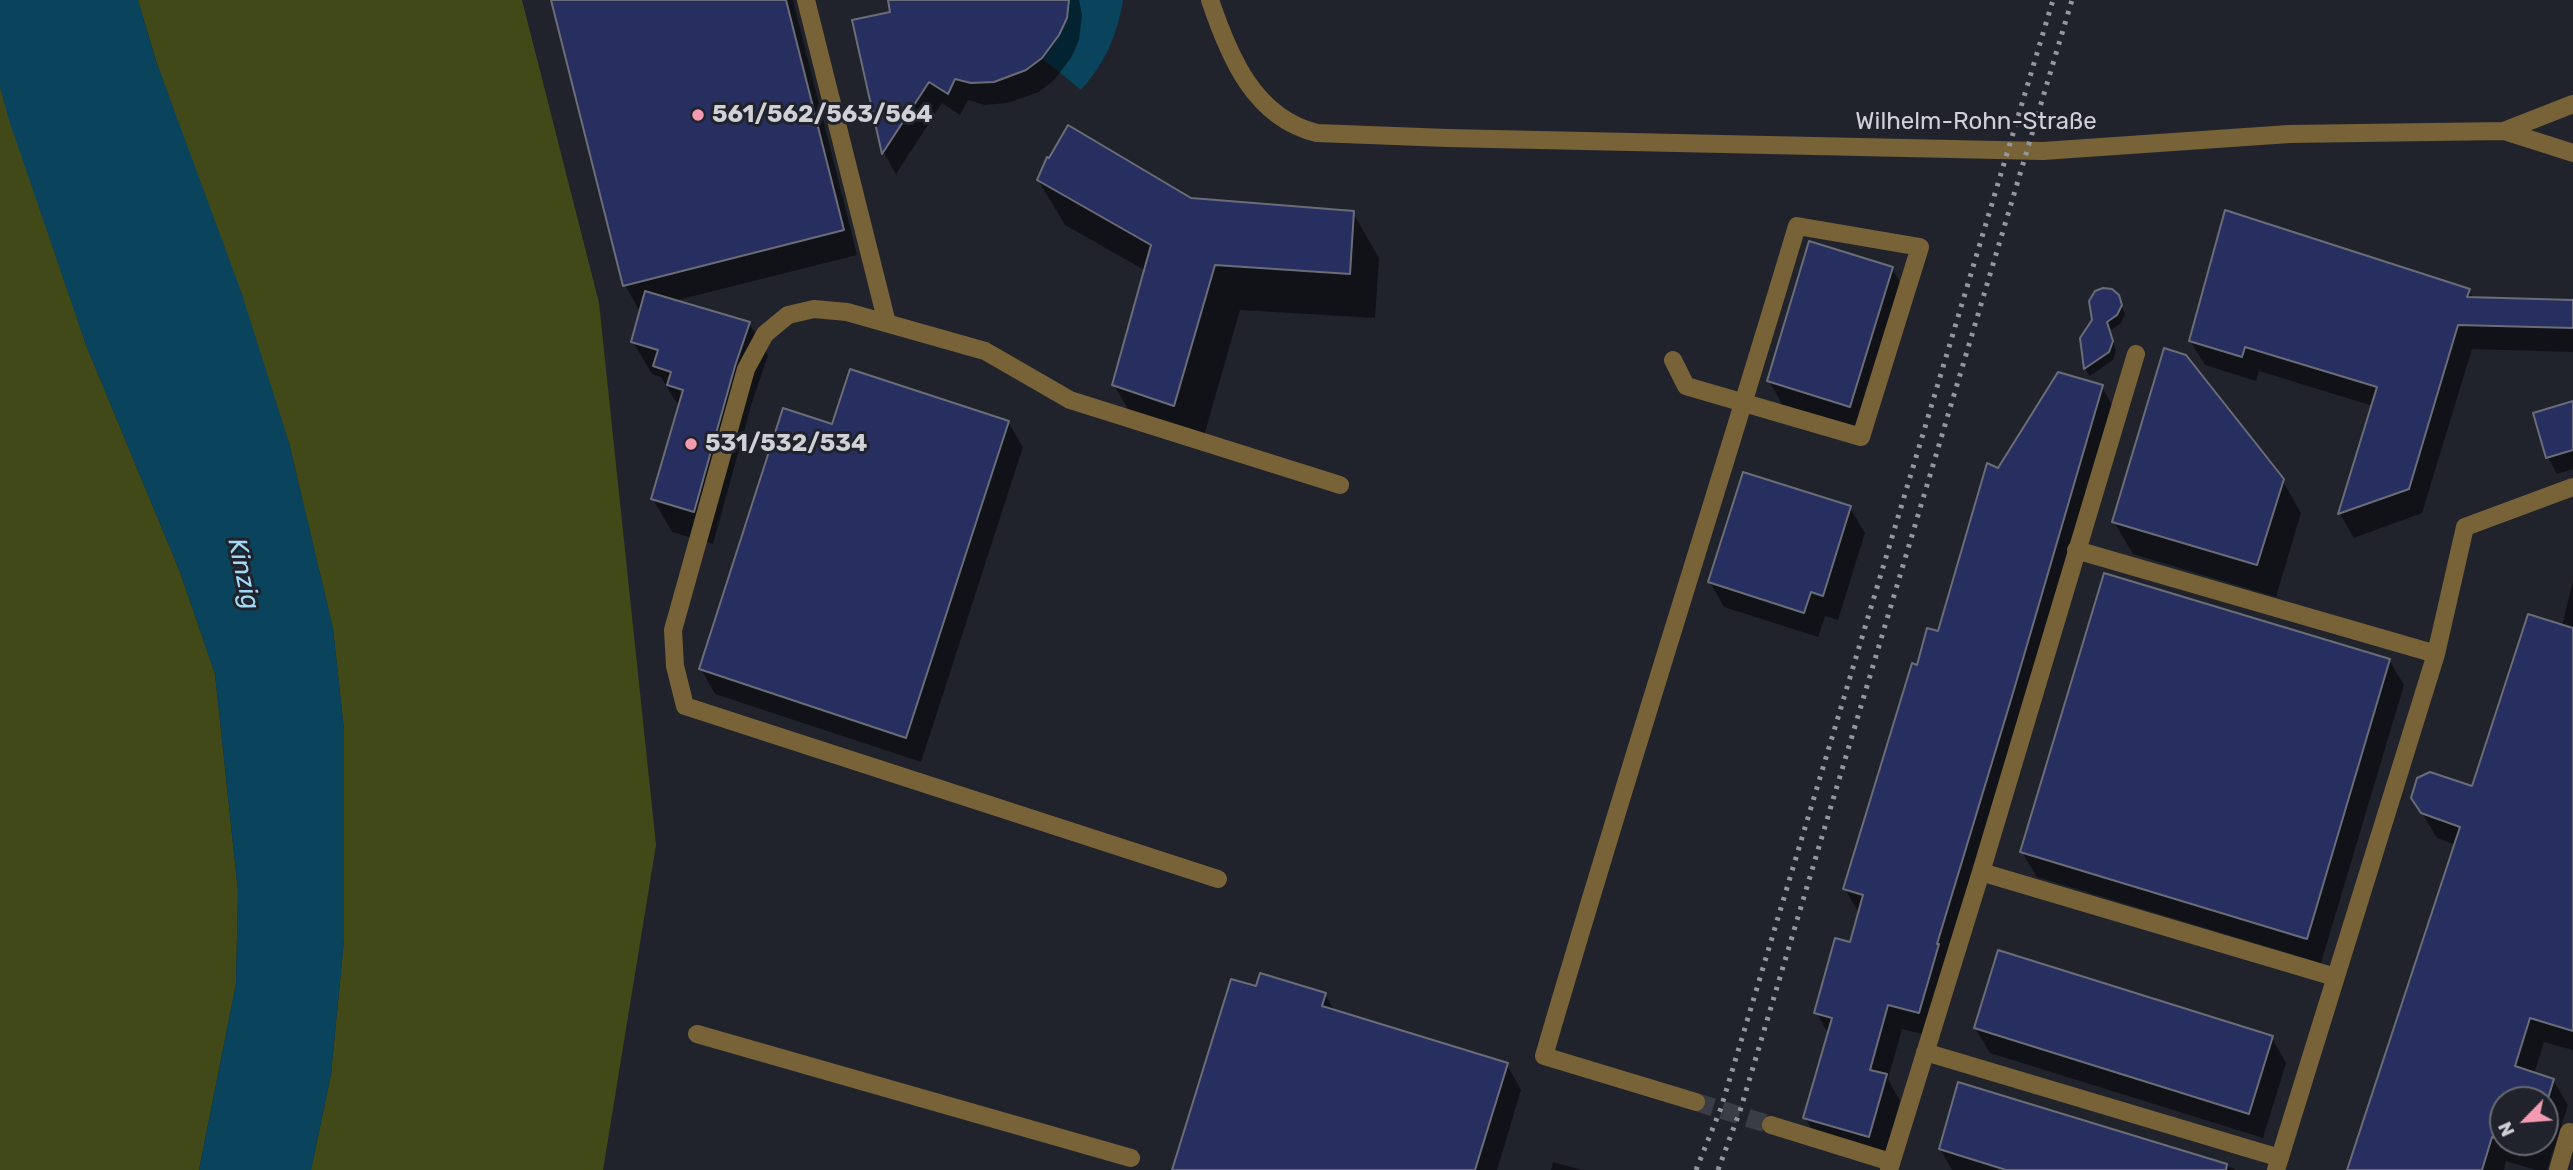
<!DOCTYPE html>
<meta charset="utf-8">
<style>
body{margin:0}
#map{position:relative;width:2573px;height:1170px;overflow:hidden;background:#21232c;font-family:Rubik,sans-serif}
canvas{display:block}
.north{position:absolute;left:2489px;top:1086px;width:70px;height:70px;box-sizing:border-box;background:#21232c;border:2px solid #676970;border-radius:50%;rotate:245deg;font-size:19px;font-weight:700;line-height:28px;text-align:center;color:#d0d1d7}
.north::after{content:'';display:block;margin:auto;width:24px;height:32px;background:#f29ab0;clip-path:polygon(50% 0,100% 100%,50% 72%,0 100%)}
</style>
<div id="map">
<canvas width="2573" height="1170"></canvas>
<div class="north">N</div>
</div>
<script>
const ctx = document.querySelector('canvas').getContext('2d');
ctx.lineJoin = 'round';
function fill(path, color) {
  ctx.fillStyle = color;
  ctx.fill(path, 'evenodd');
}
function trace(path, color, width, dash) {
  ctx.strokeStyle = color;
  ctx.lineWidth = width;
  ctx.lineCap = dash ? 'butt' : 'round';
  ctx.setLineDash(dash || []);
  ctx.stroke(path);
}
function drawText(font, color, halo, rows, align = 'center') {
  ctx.font = font + ' Rubik,sans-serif';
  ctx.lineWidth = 6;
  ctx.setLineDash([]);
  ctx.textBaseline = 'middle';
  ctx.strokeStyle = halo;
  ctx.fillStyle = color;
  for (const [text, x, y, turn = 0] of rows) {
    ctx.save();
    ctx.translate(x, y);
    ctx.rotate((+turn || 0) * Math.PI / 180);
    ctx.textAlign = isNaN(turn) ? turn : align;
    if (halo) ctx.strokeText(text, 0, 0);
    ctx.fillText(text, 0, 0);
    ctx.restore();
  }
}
fill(new Path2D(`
 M 138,0 L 522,0 L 599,303 L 656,845 L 603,1170 L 311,1170 L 331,1074 L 344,940 L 344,730 L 333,629 L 289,443 L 156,61 Z
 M 0,87 L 86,345 L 180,572 L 215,674 L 238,891 L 236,984 L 199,1170 L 0,1170 Z`), '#424918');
fill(new Path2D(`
 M 0,0 L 138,0 L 156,61 L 242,294 L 289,443 L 333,628 L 344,730 L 344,940 L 331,1074 L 311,1170 L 199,1170 L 236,983 L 238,891 L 215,674 L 180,572 L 86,345 L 9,120 L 0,87 Z
 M 1069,0 L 1123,0 C 1117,36 1105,63 1081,90 L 1042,58 C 1056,39 1066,24 1069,0 Z`), '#09435c');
fill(new Path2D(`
 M 553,0 L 793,0 L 857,255 L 674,301 L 749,323 L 768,356 L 753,399 L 713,544 L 672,532 L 653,499 L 680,405 L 674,399 L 661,377 L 652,374 L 633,342 L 642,310 L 639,310 L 625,285 Z
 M 890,0 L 1079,0 L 1082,15 L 1079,40 L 1071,58 L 1054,80 L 1039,92 L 1007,103 L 985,105 L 968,100 L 960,115 L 942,103 L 896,174 L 884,153 L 854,22 L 892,13 Z
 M 1038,180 L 1190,199 L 1353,213 L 1379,258 L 1375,318 L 1240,310 L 1200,450 L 1140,430 L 1114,385 L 1146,271 L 1065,225 Z
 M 1892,268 L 1906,293 L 1864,431 L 1783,406 L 1769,381 Z
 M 2468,290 L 2474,299 L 2573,302 L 2573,352 L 2472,349 L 2422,513 L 2354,538 L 2340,514 L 2373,406 L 2259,371 L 2256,381 L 2205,365 L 2190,341 Z
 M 2117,296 L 2125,314 L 2121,323 L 2110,331 L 2116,351 L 2113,360 L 2090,376 L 2085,369 L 2082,338 Z
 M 2102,387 L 2116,412 L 1933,1037 L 1902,1029 L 1888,1079 L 1900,1101 L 1883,1161 L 1820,1143 L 1805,1118 L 1829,1035 L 1816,1012 L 1852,944 L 1860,915 L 1845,889 L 1918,667 L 1940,633 L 1999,470 Z
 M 2573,403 L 2573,469 L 2557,474 L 2548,457 Z
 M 1008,422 L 1023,447 L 921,762 L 715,694 L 701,669 L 833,426 Z
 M 2282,480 L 2301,513 L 2276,597 L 2133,554 L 2114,522 Z
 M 1850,508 L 1865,533 L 1838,620 L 1825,616 L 1818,637 L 1724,607 L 1710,582 Z
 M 2573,581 L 2573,1050 L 2544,1042 L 2534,1074 L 2553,1080 L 2568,1105 L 2547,1170 L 2535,1170 L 2506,1161 L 2504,1170 L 2349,1170 L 2456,845 L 2437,838 L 2413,798 L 2473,788 L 2562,626 ZM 2503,1100 L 2545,1100 L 2545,1142 L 2503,1142 Z
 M 2389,660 L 2404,685 L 2321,963 L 2037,877 L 2022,852 Z
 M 1325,994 L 1335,1012 L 1507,1065 L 1521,1090 L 1497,1170 L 1174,1170 Z
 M 1975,1028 L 2272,1038 L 2286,1063 L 2263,1138 L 1990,1053 Z
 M 1960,1084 L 2233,1168 L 2235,1170 L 1952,1170 L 1940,1149 Z
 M 1553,1162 L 1582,1170 L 1551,1170 Z`), '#0007');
const building = new Path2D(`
 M 551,0 L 786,0 L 844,230 L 623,286 Z
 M 888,0 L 1069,0 L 1067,18 L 1059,35 L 1042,58 L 1026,70 L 994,82 L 971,83 L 955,79 L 948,94 L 929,82 L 882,154 L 852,20 L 890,12 Z
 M 1068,125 L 1191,198 L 1354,211 L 1350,274 L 1215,265 L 1174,406 L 1112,385 L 1151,245 L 1037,180 L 1047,157 L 1049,158 Z
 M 2225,210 L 2470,289 L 2467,297 L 2573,300 L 2573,328 L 2458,325 L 2409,489 L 2338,514 L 2377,387 L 2245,347 L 2242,357 L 2189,341 Z
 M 1809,241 L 1893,267 L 1850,407 L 1767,381 Z
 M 2103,288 L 2112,289 L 2119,295 L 2122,305 L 2117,315 L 2107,322 L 2113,341 L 2109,352 L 2084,369 L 2080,338 L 2092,320 L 2089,301 L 2095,291 Z
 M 645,291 L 750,322 L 735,366 L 694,512 L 651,499 L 683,390 L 667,385 L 671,372 L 653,366 L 658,350 L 631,342 Z
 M 2164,348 L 2186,355 L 2284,479 L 2257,565 L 2112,522 Z
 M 850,369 L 1009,421 L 906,738 L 699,669 L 783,408 L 832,424 Z
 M 2058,372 L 2103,385 L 2013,693 L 1937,944 L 1939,944 L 1919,1013 L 1888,1005 L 1870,1070 L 1887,1074 L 1869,1137 L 1803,1118 L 1832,1018 L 1814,1013 L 1835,938 L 1850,942 L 1863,895 L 1843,889 L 1912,663 L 1917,665 L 1927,628 L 1938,631 L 1987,463 L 1998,468 Z
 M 2573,401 L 2573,450 L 2546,458 L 2533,413 Z
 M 1743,472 L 1851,506 L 1823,596 L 1811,592 L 1804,613 L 1708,582 Z
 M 2104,573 L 2390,659 L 2307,939 L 2020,852 Z
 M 2528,614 L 2573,628 L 2573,1031 L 2530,1018 L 2515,1066 L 2554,1079 L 2545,1108 L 2545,1100 L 2503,1100 L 2503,1140 L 2492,1137 L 2482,1170 L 2347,1170 L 2460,827 L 2421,813 L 2411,798 L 2417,778 L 2430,772 L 2472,786 Z
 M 1998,950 L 2273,1036 L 2249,1114 L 1974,1028 Z
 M 1260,973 L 1326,993 L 1322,1006 L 1508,1063 L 1475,1170 L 1172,1170 L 1231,979 L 1256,986 Z
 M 1958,1082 L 2227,1164 L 2226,1170 L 2006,1170 L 1939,1149 Z`);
fill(building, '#272f60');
trace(building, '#6a6d77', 2);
trace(new Path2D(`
 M 1696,1102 L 1771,1125`), '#3b3d46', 18, [18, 9]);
trace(new Path2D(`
 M 806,0 L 887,323
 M 1210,0 C 1229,56 1254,118 1317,133 L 1447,138 L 2043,151 L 2289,134 L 2504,131 L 2573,153
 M 2504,131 L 2573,104
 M 1673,360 L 1686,386 L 1861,437 L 1920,247 L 1797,226 C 1714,503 1625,778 1544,1056 L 1696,1102
 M 2076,550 L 2436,654 L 2276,1170
 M 2436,654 L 2465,527 L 2573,487
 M 1981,872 L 2335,977
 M 1218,879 L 685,706 L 675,666 L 673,630 L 746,369 L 765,334 L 788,315 L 814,309 L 847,312 L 985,351 L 1070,400 L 1340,485
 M 697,1034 L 1131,1158
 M 1925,1052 L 2280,1158
 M 1771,1125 L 1891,1162
 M 1889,1170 L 1981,872 L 2136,354
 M 2558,1170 L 2569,1132 L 2573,1133`), '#776337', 18);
trace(new Path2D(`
 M 1696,1170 L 1721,1108 L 2053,0
 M 1718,1170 L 1740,1111 L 2072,0`), '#95979e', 5, [3.5, 7]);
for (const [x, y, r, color] of [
 [698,115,7,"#f29ab0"],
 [691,444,7,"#f29ab0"]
]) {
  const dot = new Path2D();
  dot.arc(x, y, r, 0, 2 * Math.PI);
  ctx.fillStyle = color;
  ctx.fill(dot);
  trace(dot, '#21232c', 2.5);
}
drawText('bold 24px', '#d0d1d7', '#21232c', [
 ["561/562/563/564",712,115],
 ["531/532/534",705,444]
], 'left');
drawText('24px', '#d0d1d7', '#21232c', [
 ["Wilhelm-Rohn-Straße",1976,122]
]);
drawText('italic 26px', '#a1d8f5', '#21232c', [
 ["Kinzig",243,574,78]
]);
</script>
